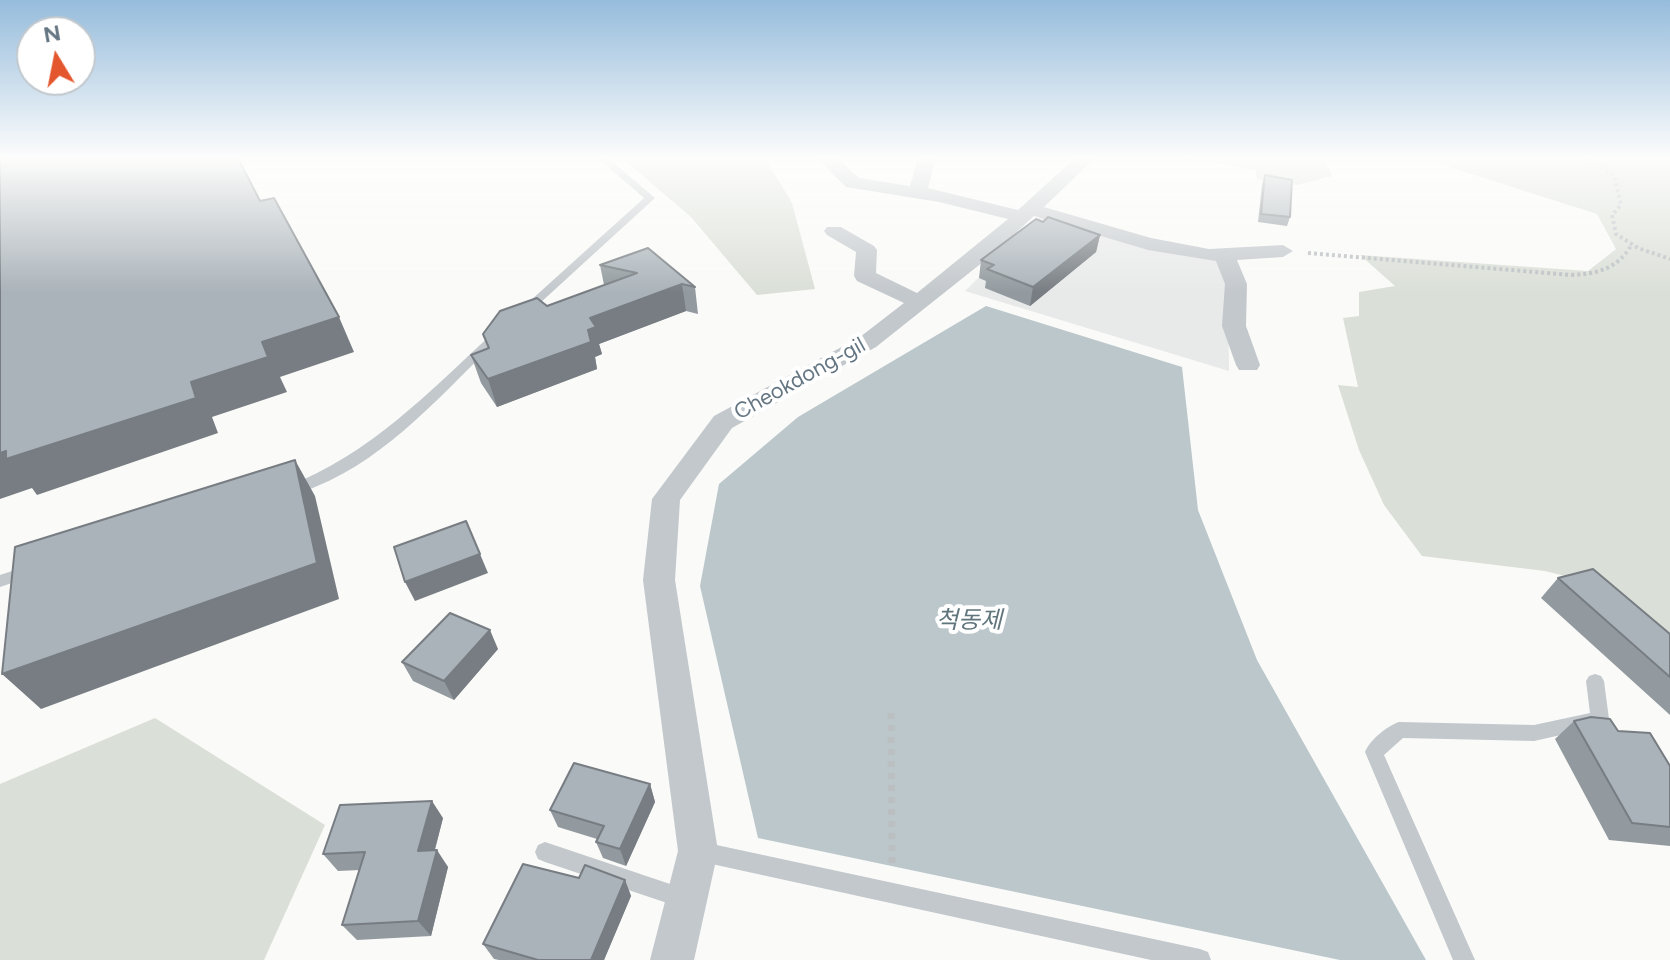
<!DOCTYPE html>
<meta charset="utf-8">
<style>
body{margin:0}
#map{position:relative;width:1670px;height:960px;overflow:hidden;background:#fafaf8;font-family:Figtree,sans-serif}
canvas{display:block}
.north{position:absolute;left:16px;top:16px;width:80px;height:80px;box-sizing:border-box;background:#fff;border:2px solid #c1c8cd;border-radius:50%;rotate:350deg;font-size:22px;font-weight:700;line-height:32px;text-align:center;color:#657683}
.north::after{content:'';display:block;margin:auto;width:28px;height:36px;background:#e4572e;clip-path:polygon(50% 0,100% 100%,50% 72%,0 100%)}
</style>
<div id="map">
<canvas width="1670" height="960"></canvas>
<div class="north">N</div>
</div>
<script>
const ctx = document.querySelector('canvas').getContext('2d');
ctx.lineJoin = 'round';
function fill(path, color) {
  ctx.fillStyle = color;
  ctx.fill(path, 'evenodd');
}
function trace(path, color, width, dash) {
  ctx.strokeStyle = color;
  ctx.lineWidth = width;
  ctx.lineCap = dash ? 'butt' : 'round';
  ctx.setLineDash(dash || []);
  ctx.stroke(path);
}
function drawText(font, color, halo, rows, align = 'center') {
  ctx.font = font + ' Figtree,"Noto Sans KR",sans-serif';
  ctx.lineWidth = 8;
  ctx.setLineDash([]);
  ctx.textBaseline = 'middle';
  ctx.strokeStyle = halo;
  ctx.fillStyle = color;
  for (const [text, x, y, turn = 0] of rows) {
    ctx.save();
    ctx.translate(x, y);
    ctx.rotate((+turn || 0) * Math.PI / 180);
    ctx.textAlign = isNaN(turn) ? turn : align;
    if (halo) ctx.strokeText(text, 0, 0);
    ctx.fillText(text, 0, 0);
    ctx.restore();
  }
}
fill(new Path2D(`
 M 1041,216 L 1218,260 L 1228,283 L 1229,371 L 965,291 Z`), '#e8e9e9');
fill(new Path2D(`
 M 622,158 L 765,158 L 792,203 L 815,289 L 757,295 L 691,217 Z
 M 1185,158 L 1324,158 L 1332,176 L 1297,185 L 1257,179 L 1256,170 Z
 M 1421,158 L 1670,158 L 1670,654 L 1585,581 L 1545,571 L 1422,556 L 1384,505 L 1359,450 L 1338,385 L 1358,387 L 1343,318 L 1359,316 L 1359,292 L 1395,286 L 1360,255 L 1588,271 L 1616,249 L 1597,214 Z
 M 155,718 L 325,825 L 264,960 L 0,960 L 0,784 Z`), '#dadfd7');
fill(new Path2D(`
 M 986,306 L 1182,367 L 1198,510 L 1257,660 L 1426,960 L 1340,960 L 758,838 L 700,586 L 719,484 L 798,417 Z`), '#bbc7cb');
trace(new Path2D(`
 M 1585,158 L 1614,175 L 1621,205 L 1612,215 L 1616,234 L 1638,248 L 1670,259
 M 1308,253 L 1570,275 C 1597,274 1618,269 1632,244`), '#bbbfc2', 4, [3, 3]);
trace(new Path2D(`
 M 891,713 L 892,868`), '#bbbfc2', 7, [6, 6]);
fill(new Path2D(`
 M 598,158 L 608,158 L 655,198 L 528,314 L 520,314 L 520,310 L 644,198 Z
 M 499,330 L 503,331 L 503,335 C 446,389 390,457 315,487 C 306,491 296,497 286,495 L 284,491 L 286,487 C 371,454 429,392 495,331 Z
 M 27,566 L 32,568 L 35,572 L 32,576 L 0,587 L 0,575 Z
 M 1595,674 L 1601,676 L 1604,681 L 1609,719 L 1606,725 L 1534,741 L 1403,738 L 1384,755 L 1475,960 L 1453,960 L 1365,752 C 1370,740 1387,726 1399,722 L 1534,725 L 1590,713 L 1586,681 L 1589,676 Z
 M 698,841 L 1200,949 L 1208,952 L 1211,960 L 1151,960 L 698,861 L 691,858 L 688,851 L 691,844 Z
 M 545,842 L 682,888 L 689,891 L 692,898 L 689,905 L 682,908 L 545,862 L 538,859 L 535,852 L 538,845 Z`), '#c3c8cc');
fill(new Path2D(`
 M 817,158 L 837,158 L 859,178 L 910,186 L 918,158 L 936,158 L 928,188 L 1018,210 L 1075,158 L 1095,158 L 1044,207 L 1151,238 L 1209,249 L 1283,245 L 1293,251 L 1283,257 L 1237,260 L 1247,284 L 1246,326 L 1260,365 L 1257,370 L 1239,370 L 1236,365 L 1222,326 L 1225,284 L 1216,261 L 1148,250 L 1034,216 L 993,254 L 876,347 L 732,428 L 680,500 L 675,580 L 718,851 L 694,960 L 650,960 L 678,851 L 643,580 L 652,499 L 714,416 L 860,337 L 904,303 L 857,281 L 854,276 L 856,252 L 827,235 L 824,231 L 827,227 L 841,227 L 874,246 L 877,250 L 876,273 L 917,293 L 1008,219 L 939,202 L 846,187 Z`), '#c3c8cc');
fill(new Path2D(`
 M 1265,175 L 1290,217 L 1287,226 L 1258,222 L 1262,184 Z
 M 1043,222 L 1100,235 L 1096,252 L 1030,306 L 985,288 L 986,281 L 979,278 L 981,260 Z
 M 600,265 L 695,287 L 698,314 L 686,311 L 599,344 L 602,354 L 595,357 L 597,369 L 497,407 L 481,383 L 471,355 L 488,348 L 483,334 L 547,306 L 604,285 Z
 M 1558,578 L 1670,634 L 1670,715 L 1541,598 Z
 M 498,649 L 454,700 L 413,681 L 402,662 Z
 M 1574,721 L 1618,731 L 1670,766 L 1670,846 L 1609,840 L 1555,739 Z
 M 650,784 L 655,802 L 626,866 L 603,858 L 596,842 L 597,839 L 558,827 L 550,810 Z
 M 443,818 L 435,850 L 448,867 L 431,936 L 357,940 L 342,925 L 360,870 L 338,871 L 323,854 Z
 M 579,878 L 625,880 L 631,896 L 604,960 L 499,960 L 494,959 L 483,944 Z`), '#929a9f');
fill(new Path2D(`
 M 1100,235 L 1096,252 L 1030,306 L 1033,287 Z
 M 682,284 L 686,311 L 599,344 L 602,354 L 595,357 L 597,369 L 497,407 L 488,379 L 588,330 L 590,318 Z
 M 339,317 L 354,352 L 280,377 L 287,392 L 212,417 L 218,433 L 37,495 L 32,488 L 0,499 L 0,453 L 262,342 Z
 M 295,460 L 315,496 L 339,599 L 41,709 L 2,674 Z
 M 480,554 L 488,573 L 415,601 L 405,582 Z
 M 490,630 L 498,649 L 454,700 L 444,681 Z
 M 650,784 L 655,802 L 626,866 L 620,849 Z
 M 432,801 L 443,818 L 430,867 L 418,851 Z
 M 437,850 L 448,867 L 431,936 L 418,921 Z
 M 625,880 L 631,896 L 604,960 L 591,960 Z`), '#777d82');
const building = new Path2D(`
 M 0,158 L 238,158 L 260,201 L 274,198 L 339,317 L 262,342 L 268,357 L 191,382 L 196,398 L 6,459 L 6,451 L 0,453 Z
 M 1265,175 L 1292,180 L 1290,217 L 1261,214 Z
 M 1048,217 L 1100,235 L 1033,287 L 987,269 L 994,265 L 981,260 L 1036,219 L 1043,222 Z
 M 648,248 L 695,287 L 682,284 L 590,318 L 596,327 L 588,330 L 591,342 L 488,379 L 471,355 L 489,348 L 483,334 L 500,311 L 537,298 L 547,306 L 637,273 L 600,265 Z
 M 295,460 L 317,563 L 2,674 L 15,547 Z
 M 466,521 L 480,554 L 405,582 L 394,547 Z
 M 1593,569 L 1670,634 L 1670,677 L 1558,578 Z
 M 450,613 L 490,630 L 444,681 L 402,662 Z
 M 1591,717 L 1610,719 L 1618,731 L 1650,733 L 1670,766 L 1670,827 L 1632,823 L 1574,721 Z
 M 574,763 L 650,784 L 620,849 L 596,842 L 604,826 L 550,810 Z
 M 432,801 L 418,851 L 437,850 L 418,921 L 342,925 L 365,852 L 323,854 L 340,805 Z
 M 523,864 L 579,878 L 585,865 L 625,880 L 591,960 L 538,960 L 483,944 Z`);
fill(building, '#aab3b9');
trace(building, '#777d82', 2);
const sky = ctx.createLinearGradient(0, 0, 0, 293);
sky.addColorStop(0, '#96bcdc');
sky.addColorStop(0.54, '#fdfdfc');
sky.addColorStop(1, '#fdfdfc00');
ctx.fillStyle = sky;
ctx.fillRect(0, 0, 1670, 293);
drawText('22px', '#657683', '#fff', [
 ["Cheokdong-gil",800,379,-29]
]);
drawText('italic 24px', '#60757c', '#fff', [
 ["척동제",969,621]
]);
</script>
